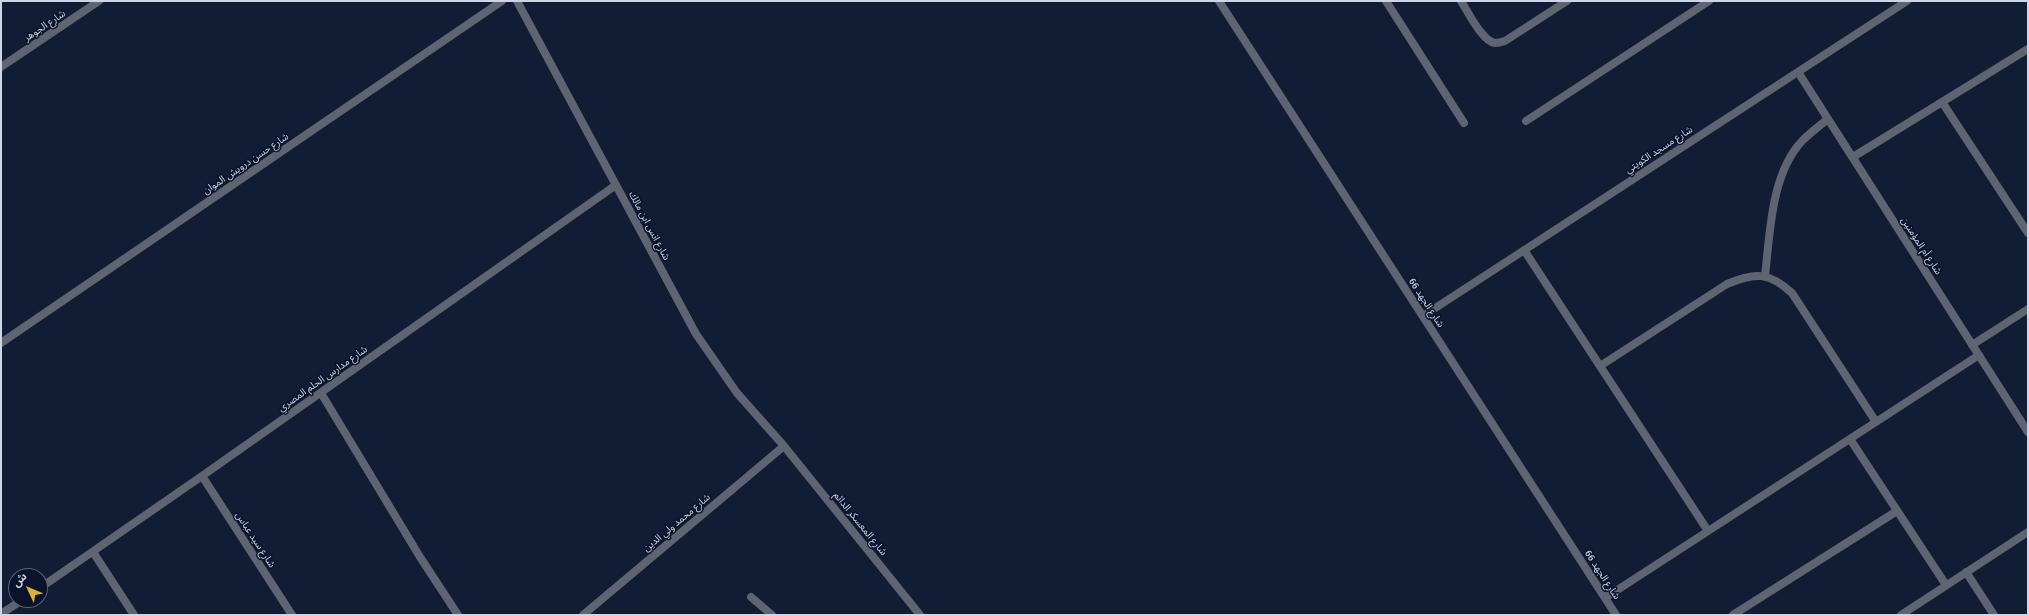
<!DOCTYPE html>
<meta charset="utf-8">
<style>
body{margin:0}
#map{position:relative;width:2029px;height:616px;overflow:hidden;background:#121c35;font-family:Signika,"Noto Sans Arabic",sans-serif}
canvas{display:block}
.frame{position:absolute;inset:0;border:2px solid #cdd5e6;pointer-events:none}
.north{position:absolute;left:8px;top:568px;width:40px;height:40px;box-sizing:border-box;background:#0a132b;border:1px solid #586176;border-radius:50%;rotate:314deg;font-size:11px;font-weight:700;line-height:16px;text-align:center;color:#cdd5e6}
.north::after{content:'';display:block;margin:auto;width:14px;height:18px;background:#e0b034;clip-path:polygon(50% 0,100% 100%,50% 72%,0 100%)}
</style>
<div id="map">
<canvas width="2029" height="616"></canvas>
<div class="frame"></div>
<div class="north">ش</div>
</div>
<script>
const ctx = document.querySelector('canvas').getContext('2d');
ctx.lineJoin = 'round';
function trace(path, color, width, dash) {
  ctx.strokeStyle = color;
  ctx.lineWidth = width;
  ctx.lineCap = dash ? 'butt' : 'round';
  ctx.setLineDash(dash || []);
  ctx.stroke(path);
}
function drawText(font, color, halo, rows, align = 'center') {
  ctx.font = font + ' Signika,"Noto Sans Arabic",sans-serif';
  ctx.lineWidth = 3;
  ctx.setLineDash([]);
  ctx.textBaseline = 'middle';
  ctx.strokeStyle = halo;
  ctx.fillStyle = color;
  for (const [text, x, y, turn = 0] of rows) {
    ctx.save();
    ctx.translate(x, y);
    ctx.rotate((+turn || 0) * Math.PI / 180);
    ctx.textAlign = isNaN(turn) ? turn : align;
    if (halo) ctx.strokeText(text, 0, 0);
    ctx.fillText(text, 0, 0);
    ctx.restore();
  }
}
trace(new Path2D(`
 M 1461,1 C 1468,12 1482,41 1495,43 C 1498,43 1502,42 1505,41 L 1567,1`), '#5e6472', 8);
trace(new Path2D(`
 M 517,1 L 696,334 L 737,393 L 784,446 L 920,615
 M 1219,1 L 1616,615
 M 1386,1 L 1464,123
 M 1,67 L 99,1
 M 1798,72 L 2028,432
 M 1942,102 L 2028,233
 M 1526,121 L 1709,1
 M 1853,157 L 2028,49
 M 1524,250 L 1708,531
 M 1765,276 C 1770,233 1771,174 1802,141 C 1810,133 1819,126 1828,119
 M 1423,316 L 1907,1
 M 1,343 L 502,1
 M 1972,345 L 2028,309
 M 1600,366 L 1727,284 C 1755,272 1769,272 1792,293 L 1876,422
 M 321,393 L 420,557 L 458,615
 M 1850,439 L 1946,585
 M 202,476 L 292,615
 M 93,552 L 134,615
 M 1966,572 L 1994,615
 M 40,588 L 202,476 L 616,185
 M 751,597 L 772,615
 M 1605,598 L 1979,355
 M 1,614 L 22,600
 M 583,615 L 784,446
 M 1733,615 L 1897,511
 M 1901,615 L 2028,532`), '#5e6472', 8);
drawText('10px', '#cdd5e6', '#0a132b', [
 ["شارع الجوهر",45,26,-34],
 ["شارع مسجد الكويتي",1659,150,-33],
 ["شارع حسن درويش الموان",246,164,-34],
 ["شارع انس ابن مالك",649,226,62],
 ["شارع أم المؤمنين",1921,246,57],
 ["شارع الجهد 66",1426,303,57],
 ["شارع مدارس الحلم المصري",323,379,-35],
 ["شارع محمد ولي الدين",677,523,-40],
 ["شارع المعسكر الدائم",860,524,51],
 ["شارع سيد عباس",255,540,57],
 ["شارع الجهد 66",1602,575,57]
]);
</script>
